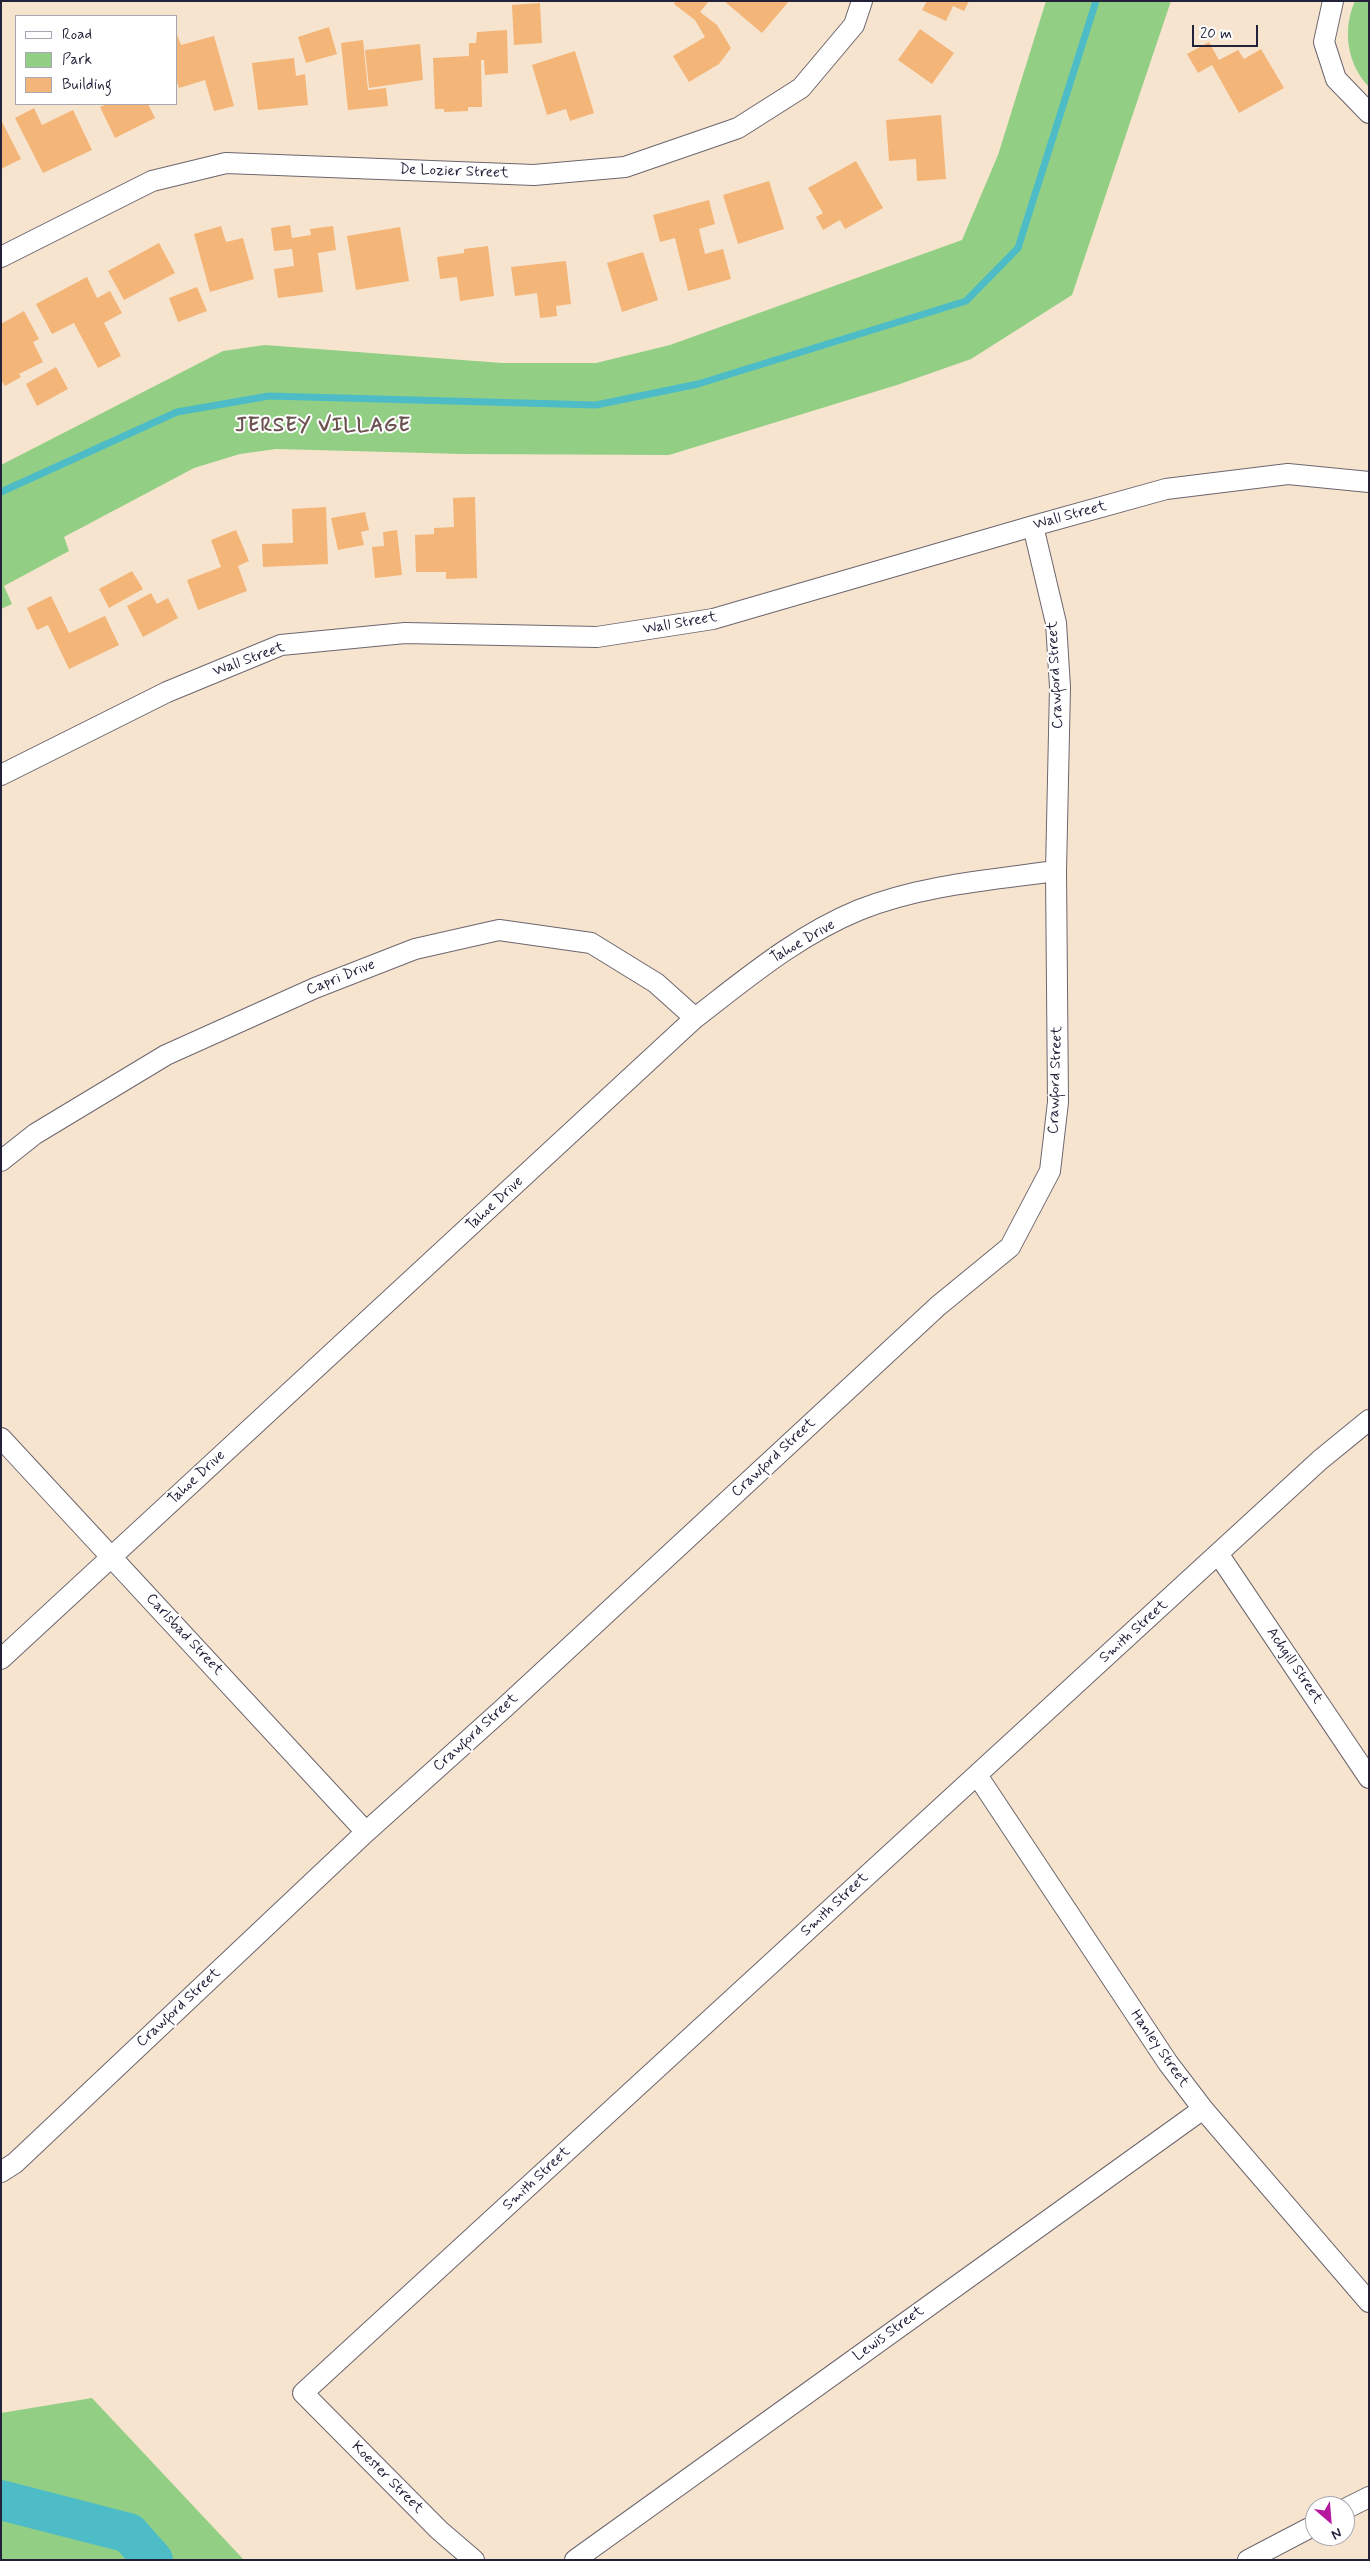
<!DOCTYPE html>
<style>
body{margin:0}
#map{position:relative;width:1370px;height:2561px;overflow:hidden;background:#f7e4ce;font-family:Mynerve,sans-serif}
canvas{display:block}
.frame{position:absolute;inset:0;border:2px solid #22223b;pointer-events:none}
.legend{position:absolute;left:15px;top:15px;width:162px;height:90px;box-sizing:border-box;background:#fff;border:1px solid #a7a7b1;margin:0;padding:6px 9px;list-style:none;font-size:15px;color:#22223b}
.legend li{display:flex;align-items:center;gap:10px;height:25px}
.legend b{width:25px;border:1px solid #a7a7b1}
.north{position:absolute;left:1305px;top:2496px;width:50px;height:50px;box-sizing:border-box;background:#fff;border:1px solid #a7a7b1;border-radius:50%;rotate:153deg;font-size:14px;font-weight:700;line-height:20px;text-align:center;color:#22223b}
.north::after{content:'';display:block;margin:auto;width:18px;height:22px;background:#b5179e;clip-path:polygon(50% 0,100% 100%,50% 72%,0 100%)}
.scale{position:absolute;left:1192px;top:25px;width:66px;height:22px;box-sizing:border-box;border:2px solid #22223b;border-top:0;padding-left:6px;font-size:15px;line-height:18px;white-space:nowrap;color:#22223b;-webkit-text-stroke:4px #fff;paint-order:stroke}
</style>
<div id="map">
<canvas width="1370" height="2561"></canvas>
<div class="frame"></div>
<ul class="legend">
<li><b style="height:6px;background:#fff"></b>Road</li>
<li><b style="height:14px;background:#92cf84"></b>Park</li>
<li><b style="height:14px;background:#f4b578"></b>Building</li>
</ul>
<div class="north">N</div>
<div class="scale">20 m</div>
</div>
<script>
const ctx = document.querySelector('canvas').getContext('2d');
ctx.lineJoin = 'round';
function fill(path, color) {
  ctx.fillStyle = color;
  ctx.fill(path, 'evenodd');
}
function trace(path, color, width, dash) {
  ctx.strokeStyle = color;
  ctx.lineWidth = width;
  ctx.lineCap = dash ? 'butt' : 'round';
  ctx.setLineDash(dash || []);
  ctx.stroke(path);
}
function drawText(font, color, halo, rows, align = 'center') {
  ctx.font = font + ' Mynerve,sans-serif';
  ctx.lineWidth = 4;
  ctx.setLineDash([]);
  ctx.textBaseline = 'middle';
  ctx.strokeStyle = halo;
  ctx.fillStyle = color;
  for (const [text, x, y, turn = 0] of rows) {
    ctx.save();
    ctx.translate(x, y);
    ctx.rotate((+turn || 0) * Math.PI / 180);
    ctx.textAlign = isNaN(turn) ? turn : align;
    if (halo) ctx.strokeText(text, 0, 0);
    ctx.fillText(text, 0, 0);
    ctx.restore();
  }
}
fill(new Path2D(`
 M 1046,1 L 1171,1 L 1072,295 L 971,359 L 897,385 L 669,455 L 463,454 L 276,449 L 240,454 L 194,468 L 64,537 L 69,551 L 4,586 L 12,604 L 1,609 L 1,465 L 223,351 L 265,345 L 502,363 L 596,363 L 670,345 L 962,240 L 998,155 Z
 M 1355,1 L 1369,1 L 1369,87 C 1347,64 1342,30 1355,1 Z
 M 92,2398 L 244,2560 L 1,2560 L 1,2413 Z`), '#92cf84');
trace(new Path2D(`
 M 1,492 L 177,412 L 269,396 L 596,405 L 698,384 L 966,301 L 1018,248 L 1096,1`), '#4ebcc7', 7);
trace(new Path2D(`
 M 1,2500 L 129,2533 L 153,2560`), '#4ebcc7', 40);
fill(new Path2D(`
 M 676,1 L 709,1 L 700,12 L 717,25 L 731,48 L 719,64 L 689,82 L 673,56 L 705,37 L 695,20 L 674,4 Z
 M 724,1 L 789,1 L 762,33 Z
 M 927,1 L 969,1 L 964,11 L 953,6 L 946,21 L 922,10 Z
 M 540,3 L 542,43 L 514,45 L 512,5 Z
 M 329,27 L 337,54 L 306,63 L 298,37 Z
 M 920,29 L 954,53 L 932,84 L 898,60 Z
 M 507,30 L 508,73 L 485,75 L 484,60 L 481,60 L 482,107 L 468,107 L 468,111 L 444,112 L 444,109 L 435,109 L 433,58 L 469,56 L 469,43 L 476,43 L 477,32 Z
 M 176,32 L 181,45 L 214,36 L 234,106 L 214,111 L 205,80 L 179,88 L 176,79 Z
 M 363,40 L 368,90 L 386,88 L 388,106 L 348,110 L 341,43 Z
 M 1209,42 L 1219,60 L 1238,50 L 1244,59 L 1261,49 L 1284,88 L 1239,113 L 1212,65 L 1198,73 L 1187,54 Z
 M 420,44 L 423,80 L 369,88 L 365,50 Z
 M 575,51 L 594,113 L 570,121 L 566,109 L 547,115 L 532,65 Z
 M 294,58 L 296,76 L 305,74 L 308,105 L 258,110 L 252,63 Z
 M 107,104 L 148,104 L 155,118 L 115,138 L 100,107 Z
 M 34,108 L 42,125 L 73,110 L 92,150 L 43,173 L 15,118 Z
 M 941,115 L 946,179 L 917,181 L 916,159 L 889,161 L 886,120 Z
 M 1,120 L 21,159 L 1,169 Z
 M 856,161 L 883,208 L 845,229 L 840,220 L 823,230 L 816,217 L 823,213 L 808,188 Z
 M 769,181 L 784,229 L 738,244 L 723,195 Z
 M 709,200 L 715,224 L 699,229 L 705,254 L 723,249 L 731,279 L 688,291 L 675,238 L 660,242 L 653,215 Z
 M 290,225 L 292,238 L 311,235 L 310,229 L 333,226 L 336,250 L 318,253 L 323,292 L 278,298 L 274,269 L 294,266 L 292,249 L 274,251 L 271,228 Z
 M 221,226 L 226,242 L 243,238 L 254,279 L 210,292 L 194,234 Z
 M 400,227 L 409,281 L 356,290 L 347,236 Z
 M 159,243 L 175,273 L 124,300 L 108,271 Z
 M 488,246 L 494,296 L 460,301 L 457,277 L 440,279 L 437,257 L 464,253 L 464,249 Z
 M 643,252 L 658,300 L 622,312 L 607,263 Z
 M 566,261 L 571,304 L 556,306 L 557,316 L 540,318 L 537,293 L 515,296 L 511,267 Z
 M 87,277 L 97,298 L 110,291 L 122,313 L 104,323 L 121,356 L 98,368 L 74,323 L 52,334 L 36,304 Z
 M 197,287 L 207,311 L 178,322 L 169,298 Z
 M 24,311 L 39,339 L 33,342 L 43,362 L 19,374 L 21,377 L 5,386 L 1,380 L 1,324 Z
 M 56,367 L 68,389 L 37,406 L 26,384 Z
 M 475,497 L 477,578 L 446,579 L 446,572 L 416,572 L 415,535 L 434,534 L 434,528 L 454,527 L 453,498 Z
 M 326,507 L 328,564 L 263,567 L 262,544 L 293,543 L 292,509 Z
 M 365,512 L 369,530 L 361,532 L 364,545 L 338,550 L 331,518 Z
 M 236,530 L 249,561 L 238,566 L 247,591 L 198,610 L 187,580 L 221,567 L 211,540 Z
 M 397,530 L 402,575 L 375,578 L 372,547 L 384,546 L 383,532 Z
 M 132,571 L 143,589 L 109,608 L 99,589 Z
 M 151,593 L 157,604 L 168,598 L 178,618 L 143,637 L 127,606 Z
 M 51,596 L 69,633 L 105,616 L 119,645 L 69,669 L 48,625 L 37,630 L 27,608 Z`), '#f4b578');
const minor = new Path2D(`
 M 1333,1 L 1324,42 L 1336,79 L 1369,113
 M 1,257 L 152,181 L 226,163 L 534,175 L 625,167 L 738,128 L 801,88 L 854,25 L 862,1
 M 1,775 L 167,692 L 281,645 L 405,633 L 597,637 L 713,619 L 1033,526 L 1166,489 L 1288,474 L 1369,482
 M 1,1161 L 35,1134 L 166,1055 L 315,988 L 415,949 L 499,930 L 591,943 L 656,983 L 695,1018
 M 1,1438 L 366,1832
 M 1219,1555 L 1369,1778
 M 1,1659 L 695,1018 C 747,978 798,935 859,910 C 922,885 990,880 1056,871
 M 977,1775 L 1168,2063 L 1203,2109 L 1369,2302
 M 1,2172 L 15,2163 L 366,1832 L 504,1708 L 938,1306 L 1010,1247 L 1050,1171 L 1058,1102 L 1056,871 L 1060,687 L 1056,623 L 1033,526
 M 1345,2509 L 1369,2497
 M 474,2560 L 439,2530 L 303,2393 L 1320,1460 L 1369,1420
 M 575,2560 L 1203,2109
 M 1248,2560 L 1315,2525`);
trace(minor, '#6d666e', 22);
trace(minor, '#fff', 20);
drawText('15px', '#22223b', '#fff', [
 ["De Lozier Street",454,172,2],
 ["Wall Street",1070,516,-15],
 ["Wall Street",680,624,-10],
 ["Wall Street",249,660,-20],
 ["Crawford Street",1056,675,-93],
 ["Tahoe Drive",803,942,-30],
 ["Capri Drive",341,978,-22],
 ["Crawford Street",1056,1080,-88],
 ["Tahoe Drive",495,1204,-43],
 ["Crawford Street",774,1458,-43],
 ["Tahoe Drive",197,1478,-43],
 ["Smith Street",1134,1632,-42],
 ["Carlsbad Street",184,1635,47],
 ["Achgill Street",1294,1666,56],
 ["Crawford Street",476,1733,-42],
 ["Smith Street",835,1905,-43],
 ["Crawford Street",179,2008,-43],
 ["Hanley Street",1159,2049,55],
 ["Smith Street",537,2179,-43],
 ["Lewis Street",889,2334,-36],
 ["Koester Street",387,2478,45]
]);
ctx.letterSpacing = '1px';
drawText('bold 20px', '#6c5550', '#fff', [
 ["JERSEY VILLAGE",323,427]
]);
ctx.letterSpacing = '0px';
</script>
